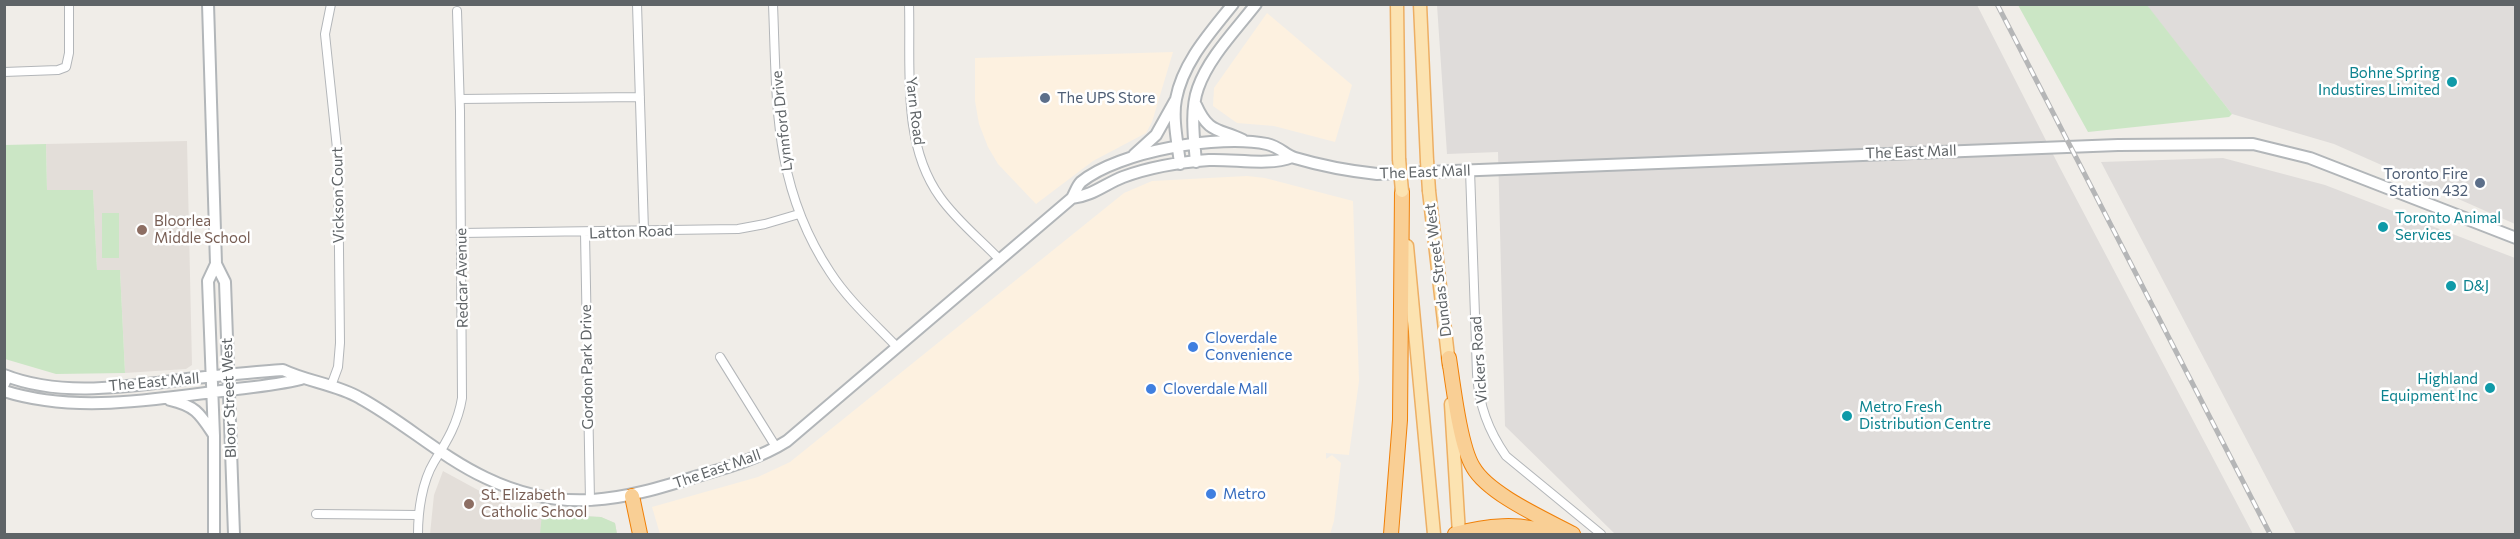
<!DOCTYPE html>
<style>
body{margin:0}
#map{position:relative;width:2520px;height:539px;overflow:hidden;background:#f0ede8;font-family:Commissioner,sans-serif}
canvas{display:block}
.frame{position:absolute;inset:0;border:6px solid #5f6467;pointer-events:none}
</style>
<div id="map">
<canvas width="2520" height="539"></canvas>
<div class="frame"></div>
</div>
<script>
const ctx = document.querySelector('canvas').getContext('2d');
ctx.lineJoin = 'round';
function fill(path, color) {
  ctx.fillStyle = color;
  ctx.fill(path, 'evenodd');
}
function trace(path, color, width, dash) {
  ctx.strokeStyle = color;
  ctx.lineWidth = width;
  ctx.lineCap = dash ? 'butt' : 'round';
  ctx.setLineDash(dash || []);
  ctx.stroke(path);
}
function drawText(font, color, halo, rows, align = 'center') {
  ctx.font = font + ' Commissioner,sans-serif';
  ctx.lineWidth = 5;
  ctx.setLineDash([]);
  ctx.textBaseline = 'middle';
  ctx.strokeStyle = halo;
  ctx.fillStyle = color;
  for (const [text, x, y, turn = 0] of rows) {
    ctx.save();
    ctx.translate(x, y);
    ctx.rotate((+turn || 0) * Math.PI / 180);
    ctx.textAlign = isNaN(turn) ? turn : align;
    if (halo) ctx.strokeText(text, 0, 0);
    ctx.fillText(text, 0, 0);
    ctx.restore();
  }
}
fill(new Path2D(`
 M 1267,13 L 1352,85 L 1335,142 L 1274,126 L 1237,123 L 1213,106 L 1214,88 Z
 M 1173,52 L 1152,122 L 1146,133 L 1093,161 L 1036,204 L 998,164 L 988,147 L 979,124 L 975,101 L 975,58 Z
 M 1247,176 L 1265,178 L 1353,201 L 1359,381 L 1349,455 L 1326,453 L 1326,459 L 1332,455 L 1341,463 L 1334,521 L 1330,534 L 660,534 L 652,507 L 758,477 L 790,462 L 1124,193 L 1152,181 Z`), '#fdf1e0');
fill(new Path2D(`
 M 1437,5 L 1977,5 L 2059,166 L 2253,534 L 1615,534 L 1505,426 L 1498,152 L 1447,154 Z
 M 2143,5 L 2515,5 L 2515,224 L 2334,144 L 2232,114 L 2147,6 Z
 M 2223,158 L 2325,185 L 2515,258 L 2515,534 L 2296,534 L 2101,162 Z`), '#dfdcda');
fill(new Path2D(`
 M 187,141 L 192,365 L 186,369 L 125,373 L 120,271 L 97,271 L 93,191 L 47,190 L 46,144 Z
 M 443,471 L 500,502 L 519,509 L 542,514 L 601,517 L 615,523 L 617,534 L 430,534 L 434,495 Z`), '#e3ded9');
fill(new Path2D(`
 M 2018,5 L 2147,5 L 2232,114 L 2229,117 L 2088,132 Z
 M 46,144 L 47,190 L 93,190 L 97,270 L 120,270 L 125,373 L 56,374 L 5,359 L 5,145 Z
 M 102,213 L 119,213 L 119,258 L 102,258 Z
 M 542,514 L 601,517 L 615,523 L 617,534 L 540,534 Z`), '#cbe6c5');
const minor = new Path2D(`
 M 637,4 L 644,231
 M 773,4 C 777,103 773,186 830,272 C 848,300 874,323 897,347
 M 909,4 C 911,67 901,143 940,197 C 957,221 980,239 1000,260
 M 4,72 L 58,70 L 66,67 L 69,53 L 69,4
 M 460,99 L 640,97
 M 1470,170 L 1477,374 C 1479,405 1488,430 1506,456 L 1601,534
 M 461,233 L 738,229 L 765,224 L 799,214
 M 585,233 L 590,501
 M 720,357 L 776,447
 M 331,386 L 338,367 L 340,343 L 338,158 L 325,34 L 331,4
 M 316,514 L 418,515
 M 418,534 C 418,511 422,482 434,462 C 447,441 458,423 462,398 L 460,111 L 457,11`);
const tertiary = new Path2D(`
 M 4,385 L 8,376`);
const secondary = new Path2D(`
 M 208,4 L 216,264 L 225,282 L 234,534
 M 1196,105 C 1209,134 1218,128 1243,140
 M 1134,155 L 1156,135 L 1175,101
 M 1196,162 C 1194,139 1190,110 1198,88 C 1209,57 1236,30 1256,4
 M 1180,164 C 1178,144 1172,119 1176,99 C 1183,62 1210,33 1233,4
 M 1072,198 C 1092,196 1105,184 1123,177 C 1150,167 1181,162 1209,160 C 1236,159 1269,166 1292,157
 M 4,375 C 64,399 135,385 196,378 C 225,375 254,372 283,370 C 308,382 336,384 360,398 C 404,422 441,457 486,478 C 563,515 622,500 698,476 C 729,467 760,458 787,441 L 1072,198 C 1075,193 1077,186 1081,182 C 1119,151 1220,134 1267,144 C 1280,147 1285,155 1295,158 C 1322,166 1349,171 1377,174 L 2118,145 L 2253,144 L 2310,158 L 2516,238
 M 4,391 C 77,414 155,399 229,390 C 253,387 277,385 301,379
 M 170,400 C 196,406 200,414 214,435
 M 214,534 L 214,436 L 208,281 L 216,264`);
const primary = new Path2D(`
 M 1397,4 L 1399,159
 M 1420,4 L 1427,161
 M 1429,191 L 1449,365
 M 1407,246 L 1434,534
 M 1451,404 L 1459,534`);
const motorway = new Path2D(`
 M 1449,358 C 1453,384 1460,446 1473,467 C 1488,494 1545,519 1573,534
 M 632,496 L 640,534
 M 1391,534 L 1400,420 L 1402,191
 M 1455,534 C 1484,526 1522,521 1549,534`);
trace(minor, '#b3b6b9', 10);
trace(tertiary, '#b3b6b9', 12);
trace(secondary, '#b2b6b9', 14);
trace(primary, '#edaf64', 15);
trace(motorway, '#f08008', 16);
trace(minor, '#fff', 8);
trace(tertiary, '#fff', 9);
trace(secondary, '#fff', 10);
trace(primary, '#fce3b1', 12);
trace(motorway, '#f9cf95', 14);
const rail = new Path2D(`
 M 1997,4 L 2270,534`);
trace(rail, '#b5b6b7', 5);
trace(rail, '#fff', 3, [9]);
const primaryBridge = new Path2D(`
 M 1399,159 L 1402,191
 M 1427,161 L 1429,191`);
trace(primaryBridge, '#edaf64', 15, []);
trace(primaryBridge, '#fce3b1', 12);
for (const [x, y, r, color] of [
 [2452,82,6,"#0f9aa8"],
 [1045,98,6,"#5c6f8a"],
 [2480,183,6,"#5c6f8a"],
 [2383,227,6,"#0f9aa8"],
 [142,230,6,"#8d6e63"],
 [2451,286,6,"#0f9aa8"],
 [1193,347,6,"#3f7fe0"],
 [2490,388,6,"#0f9aa8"],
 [1151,389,6,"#3f7fe0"],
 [1847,416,6,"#0f9aa8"],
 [1211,494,6,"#3f7fe0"],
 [469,504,6,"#8d6e63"]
]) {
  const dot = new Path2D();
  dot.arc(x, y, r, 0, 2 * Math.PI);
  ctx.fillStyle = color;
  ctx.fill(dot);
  trace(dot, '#fff', 2);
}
drawText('15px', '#0d838f', '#fff', [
 ["Bohne Spring",2440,73,"right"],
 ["Industires Limited",2440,90,"right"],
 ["Toronto Animal",2395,218],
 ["Services",2395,235],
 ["D&J",2463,286],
 ["Highland",2478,379,"right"],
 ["Equipment Inc",2478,396,"right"],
 ["Metro Fresh",1859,407],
 ["Distribution Centre",1859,424]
], 'left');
drawText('15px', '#4e5e75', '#fff', [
 ["The UPS Store",1057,98],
 ["Toronto Fire",2468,174,"right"],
 ["Station 432",2468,191,"right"]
], 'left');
drawText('15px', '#5f6467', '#fff', [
 ["Yarn Road",915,111,83],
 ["Lynnford Drive",782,121,-96],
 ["The East Mall",1911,152,-2],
 ["The East Mall",1425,172,-2],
 ["Vickson Court",338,195,-91],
 ["Latton Road",631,232,-2],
 ["Dundas Street West",1438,270,-97],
 ["Redcar Avenue",462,278,-91],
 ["Vickers Road",1479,360,-94],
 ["Gordon Park Drive",587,367,-91],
 ["The East Mall",154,382,-5],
 ["Bloor Street West",229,398,-92],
 ["The East Mall",717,469,-19]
]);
drawText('15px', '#785e54', '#fff', [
 ["Bloorlea",154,221],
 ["Middle School",154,238],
 ["St. Elizabeth",481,495],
 ["Catholic School",481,512]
], 'left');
drawText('15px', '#366cbe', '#fff', [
 ["Cloverdale",1205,338],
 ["Convenience",1205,355],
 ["Cloverdale Mall",1163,389],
 ["Metro",1223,494]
], 'left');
</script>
